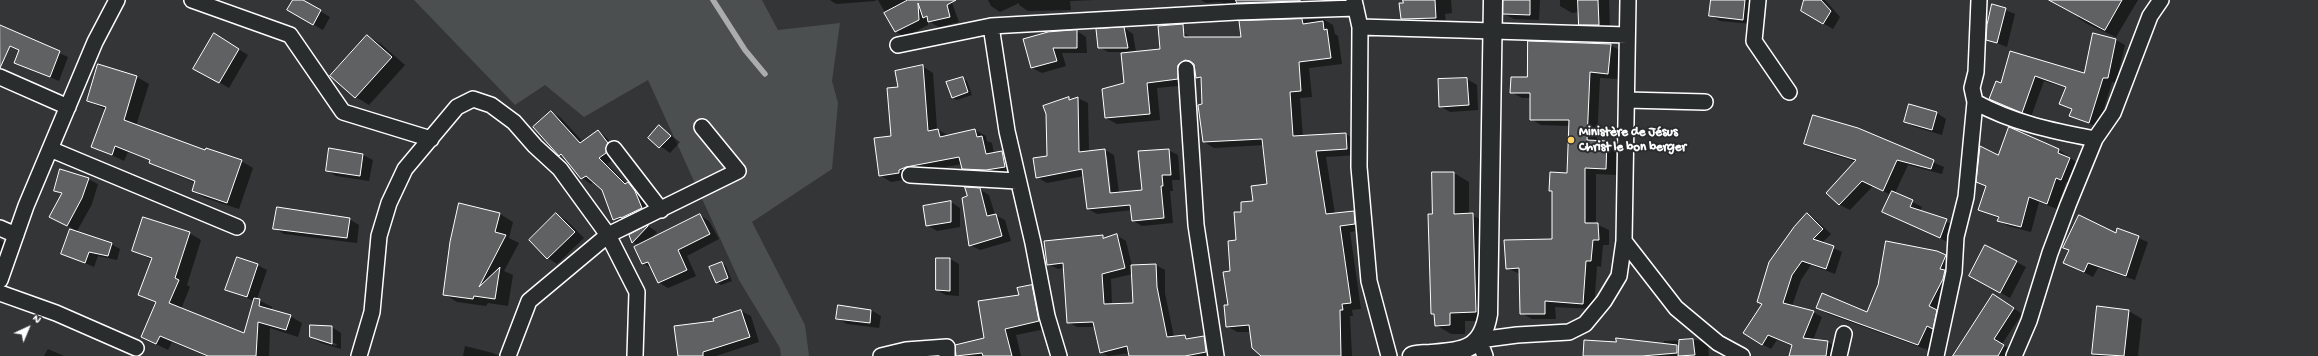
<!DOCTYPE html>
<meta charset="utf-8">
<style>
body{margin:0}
#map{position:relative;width:2318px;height:356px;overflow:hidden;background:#333536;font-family:"Gochi Hand",sans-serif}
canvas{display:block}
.north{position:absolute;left:8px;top:308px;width:40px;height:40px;-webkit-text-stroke:3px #2a2d2e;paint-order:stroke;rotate:44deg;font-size:11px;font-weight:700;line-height:16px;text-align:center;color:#fff}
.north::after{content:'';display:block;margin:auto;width:14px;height:18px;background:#fff;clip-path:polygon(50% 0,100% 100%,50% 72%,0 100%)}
</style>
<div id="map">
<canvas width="2318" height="356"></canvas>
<div class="north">N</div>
</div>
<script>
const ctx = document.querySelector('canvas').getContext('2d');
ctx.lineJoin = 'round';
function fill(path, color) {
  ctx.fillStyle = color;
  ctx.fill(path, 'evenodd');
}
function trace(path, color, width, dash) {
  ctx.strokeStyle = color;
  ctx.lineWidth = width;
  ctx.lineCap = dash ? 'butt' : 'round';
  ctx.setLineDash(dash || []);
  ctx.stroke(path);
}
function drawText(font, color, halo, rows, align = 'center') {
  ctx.font = font + ' "Gochi Hand",sans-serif';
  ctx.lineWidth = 4;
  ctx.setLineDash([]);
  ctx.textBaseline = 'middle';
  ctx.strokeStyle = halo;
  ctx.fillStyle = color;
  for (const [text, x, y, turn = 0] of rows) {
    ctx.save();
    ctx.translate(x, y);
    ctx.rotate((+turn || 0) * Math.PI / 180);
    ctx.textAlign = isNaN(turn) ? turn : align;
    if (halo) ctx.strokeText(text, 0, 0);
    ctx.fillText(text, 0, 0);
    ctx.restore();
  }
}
fill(new Path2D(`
 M 414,0 L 762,0 L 778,30 L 840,23 L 832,81 L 838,103 L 832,169 L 752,222 L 805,325 L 809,356 L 781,356 L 780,348 L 739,280 L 648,80 L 584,117 L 545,85 L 515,105 Z`), '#4c4f50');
fill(new Path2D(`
 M 294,0 L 301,0 L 330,17 L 323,30 L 289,10 Z
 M 830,0 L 875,0 L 876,1 L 836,4 Z
 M 878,0 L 951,0 L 959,22 L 939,27 L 928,21 L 928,25 L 905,37 L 896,32 Z
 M 988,0 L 1095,0 L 1070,1 L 1071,10 L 1028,11 L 1019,5 L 1019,3 L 1000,12 L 991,6 Z
 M 1201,0 L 1274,0 L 1231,8 L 1221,2 L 1206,3 Z
 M 1334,0 L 1295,6 L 1285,0 Z
 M 1404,0 L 1481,0 L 1451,0 L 1452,13 L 1445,14 L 1446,23 L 1411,24 L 1402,19 Z
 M 1504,0 L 1540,0 L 1539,20 L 1514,19 L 1504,14 Z
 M 1560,0 L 1609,0 L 1610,31 L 1592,31 L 1580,24 L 1580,12 L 1572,13 L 1560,6 Z
 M 1712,0 L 1750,0 L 1755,2 L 1752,24 L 1720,21 L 1710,15 Z
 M 1805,0 L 1825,0 L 1840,17 L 1833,29 L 1802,11 Z
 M 2050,0 L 2138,0 L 2116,37 L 2089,25 L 2078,18 L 2080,16 Z
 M 1993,5 L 2015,14 L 2007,47 L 1987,39 Z
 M 1323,19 L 1333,25 L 1335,34 L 1338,36 L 1342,64 L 1309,68 L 1312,97 L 1300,98 L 1303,137 L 1346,134 L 1356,140 L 1358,155 L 1326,157 L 1335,214 L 1354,212 L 1364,218 L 1365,230 L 1350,232 L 1361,309 L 1352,310 L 1353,316 L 1350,316 L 1352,356 L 1262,356 L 1251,332 L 1237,332 L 1227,326 L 1231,272 L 1242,213 L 1268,185 L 1264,145 L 1214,148 L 1204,142 L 1202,80 L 1197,77 L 1195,66 L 1189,71 L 1188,85 L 1157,88 L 1160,120 L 1117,124 L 1106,118 L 1125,83 L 1122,52 L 1108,52 L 1099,47 L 1124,28 L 1133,34 L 1136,52 L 1161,50 L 1184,33 L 1192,38 L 1242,38 L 1287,20 Z
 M 0,27 L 68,57 L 59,81 L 15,62 L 20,51 L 0,42 Z
 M 1077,31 L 1086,37 L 1087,53 L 1062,53 L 1066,66 L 1042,73 L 1032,68 L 1024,40 Z
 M 367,36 L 381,44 L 405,65 L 369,105 L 356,97 Z
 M 224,40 L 248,55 L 229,88 L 195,68 Z
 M 2116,40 L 2125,45 L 2116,83 L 2112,82 L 2098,127 L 2070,116 L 2072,110 L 2061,104 L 2067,88 L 2044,81 L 2031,117 L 1990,99 L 2002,84 L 2010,52 L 2085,74 Z
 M 1610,45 L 1621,51 L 1618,79 L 1600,78 L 1597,141 L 1606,142 L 1617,148 L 1616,175 L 1596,174 L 1596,224 L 1609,230 L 1609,245 L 1603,245 L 1601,267 L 1597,266 L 1594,309 L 1555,307 L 1556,319 L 1532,319 L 1521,313 L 1520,274 L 1507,268 L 1553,240 L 1553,193 L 1550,191 L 1568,174 L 1570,126 L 1541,125 L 1531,119 L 1531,98 L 1522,98 L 1511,92 L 1528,78 Z
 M 99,65 L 137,77 L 149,84 L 136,126 L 206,151 L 241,161 L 253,168 L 239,209 L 205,198 L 193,191 L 195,183 L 162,169 L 151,161 L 128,152 L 124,161 L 93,146 L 106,110 L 88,101 ZM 162,167 L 200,182 L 199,184 L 162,169 Z
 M 922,66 L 933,73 L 937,129 L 949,136 L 975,130 L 986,136 L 987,141 L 992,143 L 994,154 L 1002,152 L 1013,158 L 1016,172 L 997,176 L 973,174 L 963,168 L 962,164 L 917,172 L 909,179 L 891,182 L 880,175 L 892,137 L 900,88 Z
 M 962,78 L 967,81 L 972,95 L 957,100 L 952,98 Z
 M 1467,79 L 1477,85 L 1478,110 L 1450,112 L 1440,106 Z
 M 1069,98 L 1071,100 L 1078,98 L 1088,103 L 1089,152 L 1105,150 L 1114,155 L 1119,193 L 1143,191 L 1168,150 L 1178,155 L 1180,180 L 1172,180 L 1173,191 L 1170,191 L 1173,223 L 1142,226 L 1132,220 L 1132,210 L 1097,214 L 1088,209 L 1084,176 L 1047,183 L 1037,177 L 1048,157 ZM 1104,155 L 1107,155 L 1112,198 L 1110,198 Z
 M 1910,105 L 1937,113 L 1946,119 L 1942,135 L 1915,127 L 1905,122 Z
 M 551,112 L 560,117 L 583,142 L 598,131 L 606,137 L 616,149 L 615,158 L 607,164 L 627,184 L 637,189 L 643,197 L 650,213 L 623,224 L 614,219 L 603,189 L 594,181 L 591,184 L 582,178 L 566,159 L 560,155 L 534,128 Z
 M 659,127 L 680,142 L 670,153 L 649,138 Z
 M 1858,129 L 1944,167 L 1942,174 L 1908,165 L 1895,193 L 1922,207 L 1920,211 L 1956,226 L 1950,243 L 1884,212 L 1891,195 L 1873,186 L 1850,210 L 1840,205 L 1828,193 L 1856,162 L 1816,149 L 1805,143 Z
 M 330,149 L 363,155 L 373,160 L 369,181 L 336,176 L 327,170 Z
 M 2059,150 L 2079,164 L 2070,184 L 2066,182 L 2057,209 L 2039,202 L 2031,232 L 2008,226 L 1999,221 L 2000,219 L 1979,209 L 1987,186 L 1978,181 L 1999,156 Z
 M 1454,173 L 1469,182 L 1469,214 L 1488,223 L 1491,321 L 1465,321 L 1465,334 L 1451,334 L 1436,325 L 1435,315 L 1432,313 L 1433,215 Z
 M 88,179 L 98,184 L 92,204 L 77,231 L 50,216 L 63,195 L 55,190 Z
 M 979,189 L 989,195 L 995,215 L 1005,220 L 1011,241 L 980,250 L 970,245 Z
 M 951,202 L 960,208 L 960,227 L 937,231 L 927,225 Z
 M 460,204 L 500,214 L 513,222 L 509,238 L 519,243 L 504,271 L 513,275 L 508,306 L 488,303 L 486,306 L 457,302 L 444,294 Z
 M 1807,214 L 1816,220 L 1831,234 L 1822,243 L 1842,252 L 1835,274 L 1811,265 L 1801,280 L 1792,306 L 1813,312 L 1822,317 L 1813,340 L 1828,342 L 1837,347 L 1836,356 L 1790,356 L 1793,346 L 1777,340 L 1771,349 L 1762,344 L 1763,305 L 1758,302 Z
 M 556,215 L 566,220 L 584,238 L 557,264 L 548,258 Z
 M 700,215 L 709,221 L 719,239 L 687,256 L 696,276 L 668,288 L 658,282 L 652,269 L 643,263 L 640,246 L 633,242 L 630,235 L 648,226 L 657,232 L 650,240 Z
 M 349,219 L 359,225 L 357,243 L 284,234 L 275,228 Z
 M 2118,230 L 2148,242 L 2135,280 L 2098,268 L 2093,277 L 2064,262 L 2116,234 Z
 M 189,233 L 201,240 L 187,285 L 190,287 L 181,309 L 244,334 L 254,301 L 227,290 L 257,265 L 267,270 L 257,299 L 272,307 L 271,311 L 290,316 L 302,323 L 298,337 L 270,328 L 269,356 L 206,356 L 172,342 L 168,350 L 142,337 L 156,303 L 139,294 L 152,260 L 133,251 Z
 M 1116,235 L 1126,241 L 1132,266 L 1156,265 L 1165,270 L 1165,293 L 1174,337 L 1185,336 L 1190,339 L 1204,337 L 1213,342 L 1215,356 L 1130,356 L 1129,353 L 1108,356 L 1101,352 L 1095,327 L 1077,327 L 1068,322 L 1064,268 L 1058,269 L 1048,264 L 1103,236 L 1106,238 ZM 1133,274 L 1134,304 L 1112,305 L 1111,279 Z
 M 0,240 L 8,245 L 0,283 Z
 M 111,244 L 120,249 L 117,260 L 98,256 L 94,267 L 62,253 Z
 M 1986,246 L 2026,267 L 2010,298 L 1980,281 Z
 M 1946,256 L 1956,261 L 1937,331 L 1928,350 L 1828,314 L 1818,308 L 1867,313 Z
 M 950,259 L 959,264 L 959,296 L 946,295 L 937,290 Z
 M 722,263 L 726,266 L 732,281 L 721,285 L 716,282 Z
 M 1032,286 L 1043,292 L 1050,328 L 1016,335 L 1021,356 L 956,356 L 956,345 L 985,338 L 1020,296 Z
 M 2002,300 L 2022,314 L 2002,344 L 2013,351 L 2010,356 L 1960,356 Z
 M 871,310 L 881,316 L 879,328 L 847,324 L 837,318 Z
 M 741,311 L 751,316 L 759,342 L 716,356 L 679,356 L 716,322 Z
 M 2129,311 L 2142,319 L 2138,356 L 2096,356 L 2093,354 Z
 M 332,327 L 341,333 L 341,349 L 321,343 L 311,337 ZM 319,339 L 337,344 L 336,346 L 319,341 Z
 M 1698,340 L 1708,345 L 1709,356 L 1584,356 L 1664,344 L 1664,341 Z
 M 465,346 L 493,353 L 499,356 L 463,356 Z
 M 48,349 L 64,356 L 44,356 Z`), '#0007');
trace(new Path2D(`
 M 713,0 L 745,50 L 765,74`), '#abacad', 5.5);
const building = new Path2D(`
 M 293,0 L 303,0 L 321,10 L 313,25 L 287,10 Z
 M 908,0 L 956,0 L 947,5 L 950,17 L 928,22 L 927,16 L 923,18 L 918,3 L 919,20 L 895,32 L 884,13 Z
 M 1236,0 L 1300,0 L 1300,1 L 1237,3 Z
 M 1403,0 L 1435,0 L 1436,18 L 1401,19 L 1399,3 L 1403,3 Z
 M 1503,0 L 1530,0 L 1530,15 L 1503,14 Z
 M 1578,0 L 1598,0 L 1599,25 L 1579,25 Z
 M 1711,0 L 1745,0 L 1743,20 L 1709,16 Z
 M 1804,0 L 1821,0 L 1831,11 L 1823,24 L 1801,11 Z
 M 2049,0 L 2122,0 L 2105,30 Z
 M 1992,4 L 2006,8 L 1997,43 L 1986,40 L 1987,25 Z
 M 1302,19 L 1303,24 L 1323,21 L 1324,30 L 1327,29 L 1331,58 L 1299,62 L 1301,91 L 1290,92 L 1293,136 L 1346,133 L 1347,149 L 1316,151 L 1326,214 L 1354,211 L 1355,224 L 1340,226 L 1351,303 L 1342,304 L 1343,310 L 1340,310 L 1341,356 L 1261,356 L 1252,348 L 1249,325 L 1226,327 L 1224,305 L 1228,305 L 1223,272 L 1230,271 L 1228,241 L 1236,240 L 1234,212 L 1241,212 L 1241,202 L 1253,201 L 1251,186 L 1267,184 L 1262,139 L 1203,142 L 1198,105 L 1202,104 L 1201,77 L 1196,78 L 1194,64 L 1190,61 L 1185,60 L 1178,65 L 1178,79 L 1147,83 L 1150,114 L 1105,118 L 1102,89 L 1124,83 L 1121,53 L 1160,49 L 1158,26 L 1183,24 L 1184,37 L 1241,37 L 1239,21 Z
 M 0,25 L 60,51 L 50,77 L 14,63 L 19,50 L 10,46 L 0,68 Z
 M 1124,27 L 1128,48 L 1098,48 L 1096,29 Z
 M 1077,30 L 1077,48 L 1053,48 L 1057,61 L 1031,68 L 1023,39 L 1048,32 Z
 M 214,33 L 239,49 L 219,83 L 193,69 Z
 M 2093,33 L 2116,39 L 2108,78 L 2103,78 L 2089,123 L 2069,116 L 2072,109 L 2059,104 L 2066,87 L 2035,76 L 2022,113 L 1989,99 L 1996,81 L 2001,83 L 2010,51 L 2084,73 Z
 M 367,35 L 392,57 L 355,98 L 330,76 Z
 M 1528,41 L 1611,44 L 1608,74 L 1590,72 L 1587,140 L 1607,141 L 1606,169 L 1585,168 L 1585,223 L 1598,223 L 1599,240 L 1593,240 L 1591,261 L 1586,261 L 1583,304 L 1545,301 L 1545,314 L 1520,314 L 1519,268 L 1506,269 L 1504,240 L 1552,239 L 1552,191 L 1549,191 L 1550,172 L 1567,173 L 1569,120 L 1530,120 L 1530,93 L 1510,93 L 1511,77 L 1527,77 Z
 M 98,64 L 137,76 L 124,120 L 205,150 L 206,148 L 242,160 L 227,203 L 192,191 L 195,181 L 149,163 L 150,160 L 115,146 L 112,155 L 91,147 L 106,107 L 87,101 Z
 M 923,65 L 928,131 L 938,129 L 940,137 L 975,129 L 977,137 L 982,136 L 986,154 L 1002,151 L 1005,167 L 986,170 L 962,169 L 959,157 L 906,167 L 899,170 L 899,173 L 879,176 L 874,138 L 891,136 L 887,88 L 898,87 L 895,71 Z
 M 963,77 L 968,92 L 952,98 L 946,82 Z
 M 1467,78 L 1469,105 L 1439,107 L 1438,79 Z
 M 1069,97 L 1069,100 L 1078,97 L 1079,152 L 1105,149 L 1110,193 L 1142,190 L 1138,151 L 1169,149 L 1171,175 L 1162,175 L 1163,186 L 1161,186 L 1164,218 L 1132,221 L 1130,205 L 1087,209 L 1082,169 L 1036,178 L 1033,158 L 1047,156 L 1046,114 L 1043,106 Z
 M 1909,104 L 1937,112 L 1932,130 L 1904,122 Z
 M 551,111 L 580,143 L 598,130 L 608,143 L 606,153 L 599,158 L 625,184 L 628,182 L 635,191 L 642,208 L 621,218 L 621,217 L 613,220 L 602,190 L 586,176 L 581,179 L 561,154 L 559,156 L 533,127 Z
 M 1813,115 L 1858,128 L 1934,160 L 1931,169 L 1897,160 L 1883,191 L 1862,181 L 1839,205 L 1826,193 L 1856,160 L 1804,144 Z
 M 659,125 L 671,136 L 659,148 L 648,138 Z
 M 2009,127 L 2059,149 L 2058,153 L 2070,158 L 2061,180 L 2056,178 L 2047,204 L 2029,197 L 2021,227 L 1997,221 L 1999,217 L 1978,210 L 1986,186 L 1976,182 L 1980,146 L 1998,155 Z
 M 329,148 L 363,154 L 360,176 L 326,171 Z
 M 60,169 L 89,178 L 82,198 L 67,226 L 49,217 L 62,193 L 54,191 Z
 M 1432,172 L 1454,172 L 1454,214 L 1473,213 L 1476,312 L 1450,313 L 1450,325 L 1435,326 L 1434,314 L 1431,314 L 1428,214 L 1432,214 Z
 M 965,187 L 980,188 L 987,216 L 996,214 L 1002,236 L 969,246 L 962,198 L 967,196 Z
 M 1892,191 L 1913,200 L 1910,207 L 1947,219 L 1940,238 L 1882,212 Z
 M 951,201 L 951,222 L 926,226 L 923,206 Z
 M 459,203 L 500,213 L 495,232 L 506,235 L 479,287 L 500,267 L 495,299 L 474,296 L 473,299 L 443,295 L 450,242 Z
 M 277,207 L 350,218 L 347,238 L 273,229 Z
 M 556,213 L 575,232 L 547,259 L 529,240 Z
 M 1807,213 L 1823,229 L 1813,239 L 1834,246 L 1826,269 L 1802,261 L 1792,275 L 1783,303 L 1814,311 L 1803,338 L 1828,341 L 1826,356 L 1789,356 L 1792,345 L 1768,335 L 1762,345 L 1743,333 L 1762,304 L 1757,302 L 1769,262 L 1794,227 Z
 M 700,214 L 710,234 L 678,250 L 687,270 L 658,283 L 648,262 L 642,264 L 634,247 Z
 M 2079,215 L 2116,233 L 2117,228 L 2139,236 L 2126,276 L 2088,263 L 2084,272 L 2063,263 L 2069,250 L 2063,248 Z
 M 143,217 L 190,232 L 175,278 L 179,280 L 169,303 L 244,333 L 254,298 L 260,299 L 259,306 L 291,315 L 286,330 L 258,322 L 256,356 L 208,356 L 160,336 L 156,344 L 141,337 L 156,302 L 138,295 L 152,258 L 132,251 Z
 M 648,225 L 648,226 L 632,243 L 629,235 Z
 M 70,229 L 112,243 L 108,256 L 89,252 L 85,263 L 61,254 Z
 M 1117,234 L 1125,268 L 1102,274 L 1104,304 L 1133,303 L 1131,265 L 1156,264 L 1157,287 L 1167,337 L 1185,335 L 1186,339 L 1204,336 L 1206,352 L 1185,356 L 1129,356 L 1127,346 L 1100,353 L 1093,322 L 1067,323 L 1063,263 L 1047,265 L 1044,241 L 1103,235 L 1103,238 Z
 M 1886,241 L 1937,251 L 1946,255 L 1940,269 L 1945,270 L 1943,279 L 1929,306 L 1937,310 L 1933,329 L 1927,326 L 1918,345 L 1816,308 L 1822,293 L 1867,312 L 1878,285 Z
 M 1985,245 L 2017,261 L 2000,293 L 1969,276 Z
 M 237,257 L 258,264 L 247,297 L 225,290 Z
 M 936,258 L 950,258 L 950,291 L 936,290 Z
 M 722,262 L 728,278 L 716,283 L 709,267 Z
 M 1032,285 L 1039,321 L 1005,329 L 1012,356 L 983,356 L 982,353 L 956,356 L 955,345 L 984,338 L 978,301 L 1019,295 L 1017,288 Z
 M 1993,294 L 2014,308 L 1994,339 L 2004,345 L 1998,356 L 1953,356 Z
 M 838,305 L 871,310 L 870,323 L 836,319 Z
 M 2097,306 L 2129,310 L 2124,356 L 2092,354 Z
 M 741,310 L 750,337 L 703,352 L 703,356 L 678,356 L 674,326 L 714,321 L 713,319 Z
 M 310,325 L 332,326 L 332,344 L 310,337 Z
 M 1616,338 L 1677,345 L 1677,353 L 1642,356 L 1583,356 L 1584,340 L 1616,342 Z
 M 1693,339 L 1695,355 L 1678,356 L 1679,340 Z`);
fill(building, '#5f6162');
trace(building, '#fff', 1);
const minor = new Path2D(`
 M 192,0 L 290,35 L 343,112 L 431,139
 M 1354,0 L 1360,27 L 1359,167 L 1369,281 L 1389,356
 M 1758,0 L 1754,41 L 1789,92
 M 991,26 L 1007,131 L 1033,243 L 1047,316 L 1059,356
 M 1360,27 L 1627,35
 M 898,45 L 991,26 L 1237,12 L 1356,8
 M 1186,69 L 1196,225 L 1216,356
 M 0,77 L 68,107
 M 1627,100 L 1705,102
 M 1975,102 C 2013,123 2053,131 2095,139
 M 50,149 L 237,227
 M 614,149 L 661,210
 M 910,175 L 1017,181
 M 0,228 L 16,235
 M 1624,241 L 1676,308 L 1718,343 L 1742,356
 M 0,280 L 26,206 L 95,42 L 117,0
 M 0,293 L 56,313 L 136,348
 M 359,356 L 372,312 L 379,236 L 389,203 L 405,169 L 457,107 L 473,99 L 491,105 L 514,122 L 535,146 L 560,169 L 608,235 L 637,292 L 635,356
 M 508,356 L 529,301 L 608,235 L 738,171 L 702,127
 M 881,356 L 906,350 L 947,347 L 947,356
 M 1485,356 L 1479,340 L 1517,335 L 1569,332 L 1585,324 L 1604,301 L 1619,276 L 1624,241 L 1628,0
 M 1839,356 L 1844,334
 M 1936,356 L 1954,272 L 1956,237 L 1966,197 L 1975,102 L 1972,88 L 1976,72 L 1979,0
 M 2014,356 L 2029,321 L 2050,253 L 2068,205 L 2095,139 L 2113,113 L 2150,16 L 2161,0`);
const tertiary = new Path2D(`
 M 1412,356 C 1417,354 1424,354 1430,354 C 1463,351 1482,351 1488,314 L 1493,0`);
trace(minor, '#fff', 18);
trace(tertiary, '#fff', 21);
trace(minor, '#2a2d2e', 15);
trace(tertiary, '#2a2d2e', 18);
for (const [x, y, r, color] of [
 [1571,140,4,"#ffd166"]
]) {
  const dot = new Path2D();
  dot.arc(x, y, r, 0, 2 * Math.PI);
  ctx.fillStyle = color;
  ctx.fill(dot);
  trace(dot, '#2a2d2e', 1.5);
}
drawText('bold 13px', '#fff', '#2a2d2e', [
 ["Ministère de Jésus",1579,133],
 ["Christ le bon berger",1579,148]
], 'left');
</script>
